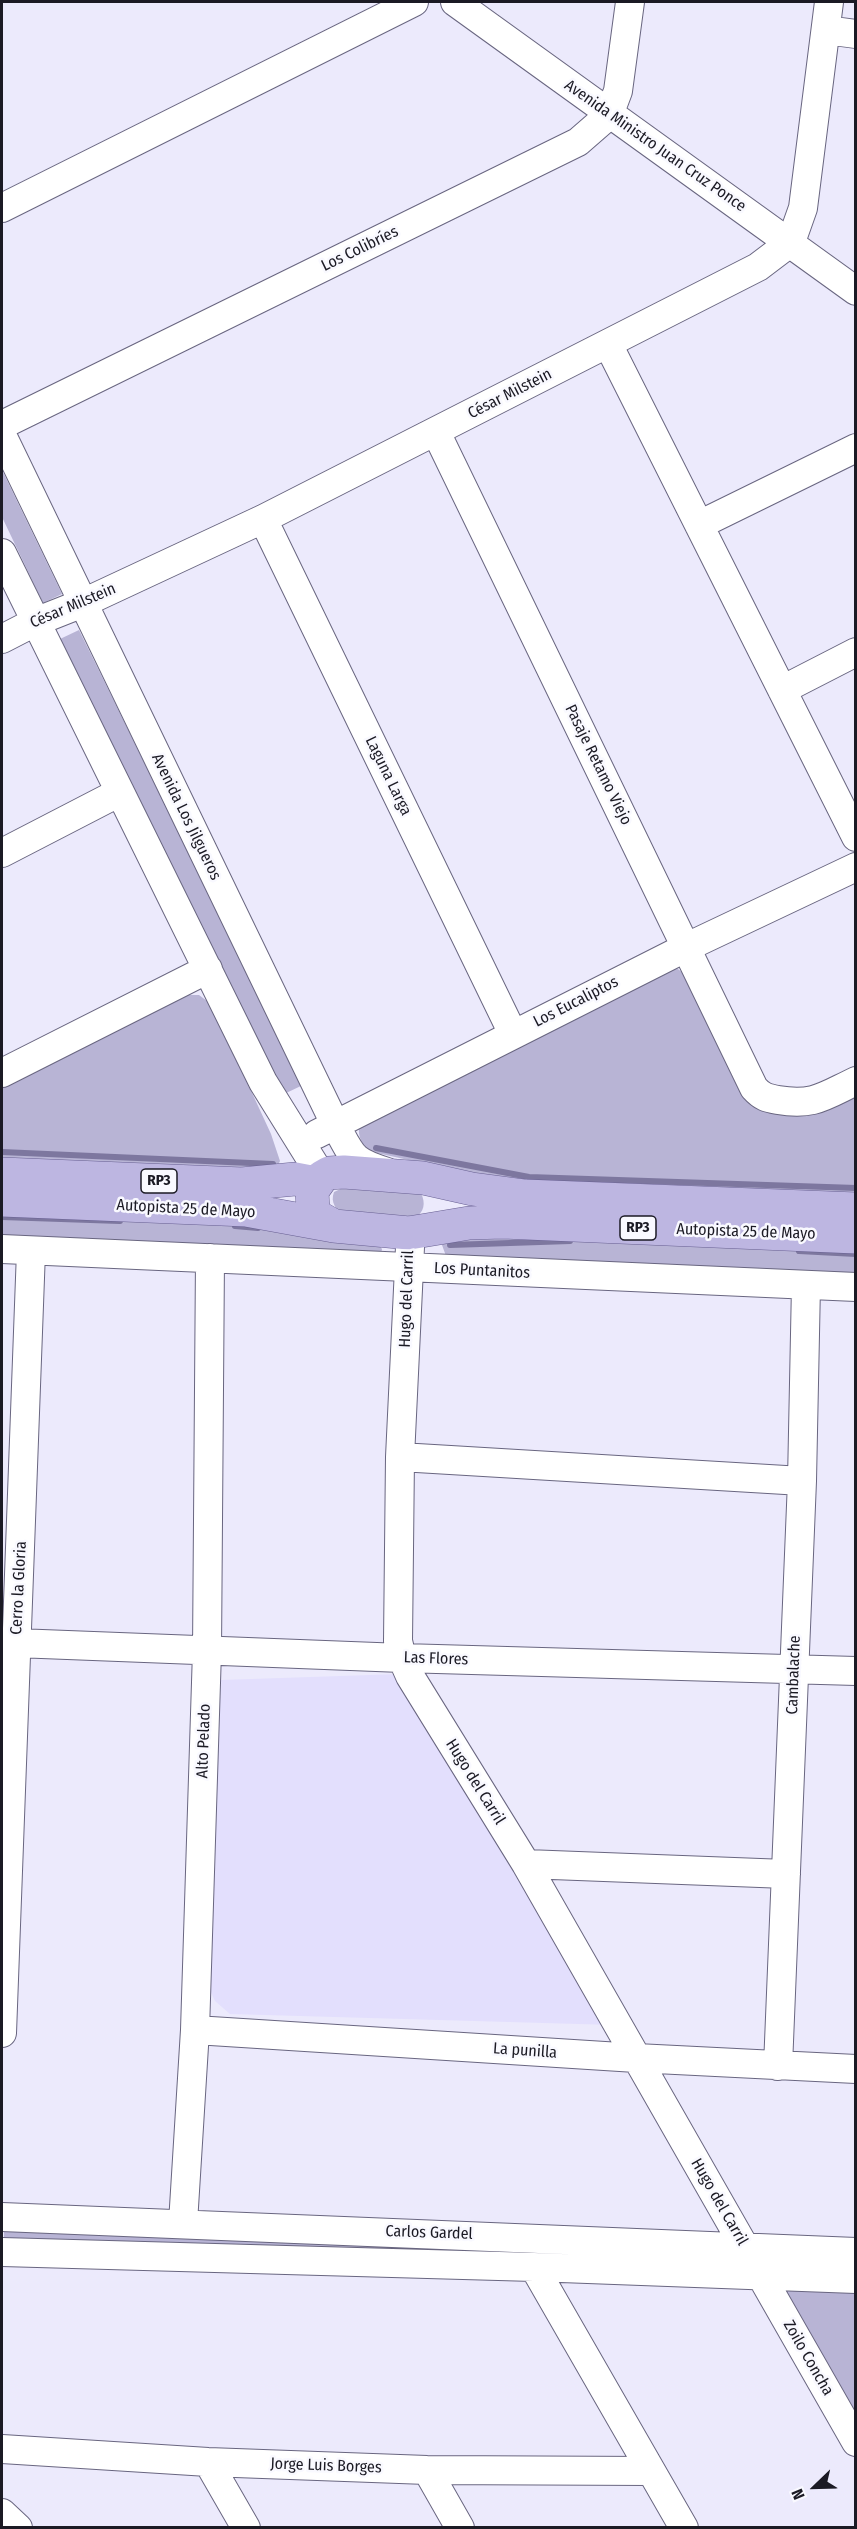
<!DOCTYPE html>
<meta charset="utf-8">
<style>
body{margin:0}
#map{position:relative;width:857px;height:2529px;overflow:hidden;background:#eceafc;font-family:"Fira Sans Condensed",sans-serif}
canvas{display:block}
.frame{position:absolute;inset:0;border:3px solid #1b1a24;pointer-events:none}
.north{position:absolute;left:785px;top:2457px;width:60px;height:60px;-webkit-text-stroke:4px #f9f9ff;paint-order:stroke;rotate:247deg;font-size:16px;font-weight:700;line-height:24px;text-align:center;color:#1b1a24}
.north::after{content:'';display:block;margin:auto;width:21px;height:27px;background:#1b1a24;clip-path:polygon(50% 0,100% 100%,50% 72%,0 100%)}
</style>
<div id="map">
<canvas width="857" height="2529"></canvas>
<div class="frame"></div>
<div class="north">N</div>
</div>
<script>
const ctx = document.querySelector('canvas').getContext('2d');
ctx.lineJoin = 'round';
function fill(path, color) {
  ctx.fillStyle = color;
  ctx.fill(path, 'evenodd');
}
function trace(path, color, width, dash) {
  ctx.strokeStyle = color;
  ctx.lineWidth = width;
  ctx.lineCap = dash ? 'butt' : 'round';
  ctx.setLineDash(dash || []);
  ctx.stroke(path);
}
function drawText(font, color, halo, rows, align = 'center') {
  ctx.font = font + ' "Fira Sans Condensed",sans-serif';
  ctx.lineWidth = 5;
  ctx.setLineDash([]);
  ctx.textBaseline = 'middle';
  ctx.strokeStyle = halo;
  ctx.fillStyle = color;
  for (const [text, x, y, turn = 0] of rows) {
    ctx.save();
    ctx.translate(x, y);
    ctx.rotate((+turn || 0) * Math.PI / 180);
    ctx.textAlign = isNaN(turn) ? turn : align;
    if (halo) ctx.strokeText(text, 0, 0);
    ctx.fillText(text, 0, 0);
    ctx.restore();
  }
}
fill(new Path2D(`
 M 400,1674 L 613,2025 L 230,2014 L 215,2001 L 206,1982 L 221,1680 Z`), '#e3dffd');
fill(new Path2D(`
 M 2,470 L 62,594 L 43,603 L 2,517 Z
 M 79,630 L 303,1085 L 284,1094 L 60,639 Z
 M 678,969 L 689,978 L 744,1092 L 855,1094 L 855,1195 L 512,1183 L 368,1151 C 362,1143 358,1137 359,1128 L 663,970 Z
 M 188,995 L 199,995 L 211,1004 L 271,1134 L 280,1161 L 276,1169 L 266,1171 L 2,1158 L 2,1087 Z
 M 347,1186 L 421,1193 C 426,1204 424,1211 415,1219 L 344,1216 C 336,1209 330,1203 334,1192 Z
 M 2,1211 L 212,1217 L 379,1245 L 382,1249 L 381,1254 L 2,1239 Z
 M 460,1236 L 855,1247 L 855,1277 L 446,1256 L 442,1245 L 445,1241 Z
 M 4,2229 L 703,2257 L 277,2251 L 4,2238 Z
 M 792,2283 L 855,2286 L 855,2420 L 784,2292 Z`), '#b8b4d5');
trace(new Path2D(`
 M 376,1148 L 529,1177 L 856,1188
 M 2,1152 L 273,1164
 M 2,1217 L 120,1221
 M 235,1226 L 258,1228
 M 450,1245 L 570,1241
 M 799,1251 L 856,1254`), '#7d779f', 6);
const minor = new Path2D(`
 M 455,2 L 856,291
 M 826,30 L 856,34
 M 2,208 L 414,2
 M 608,344 L 856,837
 M 2,425 L 578,142 L 609,115 L 618,91 L 630,2
 M 436,432 L 754,1088 C 762,1097 767,1098 778,1100 C 814,1106 824,1096 856,1081
 M 2,435 L 335,1124 C 353,1157 351,1161 387,1172
 M 263,519 L 513,1034
 M 699,525 L 856,448
 M 2,553 L 263,1082 L 322,1177
 M 2,639 L 35,622 L 83,603 L 263,519 L 758,267 L 791,242 L 803,208 L 829,2
 M 782,690 L 856,652
 M 2,853 L 120,792
 M 2,1073 L 208,969
 M 317,1134 L 687,947 L 856,867
 M 409,1233 L 410,1247 L 400,1457 L 398,1641 L 402,1658 L 410,1676 L 526,1864 L 856,2442
 M 2,1249 L 856,1287
 M 400,1457 L 802,1481
 M 16,1643 L 402,1658 L 856,1671
 M 526,1864 L 786,1874
 M 195,2030 L 636,2058 L 856,2069
 M 2,2033 L 31,1251
 M 778,2066 L 802,1481 L 806,1285
 M 2,2217 L 856,2252
 M 183,2223 L 195,2030 L 207,1651 L 210,1258
 M 2,2252 L 534,2267 L 856,2279
 M 534,2267 L 684,2528
 M 2,2449 L 208,2462 L 427,2470 L 651,2471
 M 208,2462 L 246,2528
 M 427,2470 L 460,2528
 M 2,2513 L 18,2528`);
const major = new Path2D(`
 M 2,1174 L 242,1184 L 295,1179 L 316,1183
 M 2,1200 L 246,1210 L 334,1226
 M 856,1209 L 525,1196 L 472,1189 L 423,1178 L 344,1172 L 329,1173 L 322,1177 L 312,1191 L 313,1209 L 318,1217 L 334,1226 L 409,1233 L 469,1223 L 503,1222 L 856,1237`);
trace(minor, '#696680', 30);
trace(major, '#686092', 34);
trace(minor, '#fff', 28);
trace(major, '#bdb6e1', 33);
for (const [x, y, w] of [
 [159,1181,36],
 [638,1228,36]
]) {
  const box = new Path2D();
  box.roundRect(x - w / 2, y - 12, w, 24, 4.5);
  ctx.fillStyle = '#f9f9ff';
  ctx.fill(box);
  trace(box, '#1b1a24', 1.5);
}
drawText('bold 15px', '#1b1a24', null, [
 ["RP3",159,1181],
 ["RP3",638,1228]
]);
drawText('16px', '#1b1a24', '#f9f9ff', [
 ["Avenida Ministro Juan Cruz Ponce",655,146,35],
 ["Los Colibríes",360,249,-26],
 ["César Milstein",510,394,-27],
 ["César Milstein",73,606,-23],
 ["Pasaje Retamo Viejo",598,765,64],
 ["Laguna Larga",388,776,64],
 ["Avenida Los Jilgueros",186,817,64],
 ["Los Eucaliptos",576,1002,-27],
 ["Autopista 25 de Mayo",186,1209,3],
 ["Autopista 25 de Mayo",746,1232,2],
 ["Los Puntanitos",482,1271,3],
 ["Hugo del Carril",407,1299,-88],
 ["Cerro la Gloria",19,1588,-87],
 ["Las Flores",436,1659,2],
 ["Cambalache",794,1675,-88],
 ["Alto Pelado",204,1741,-88],
 ["Hugo del Carril",475,1782,58],
 ["La punilla",525,2051,4],
 ["Hugo del Carril",719,2202,60],
 ["Carlos Gardel",429,2233,2],
 ["Zoilo Concha",808,2358,60],
 ["Jorge Luis Borges",326,2466,2]
]);
</script>
